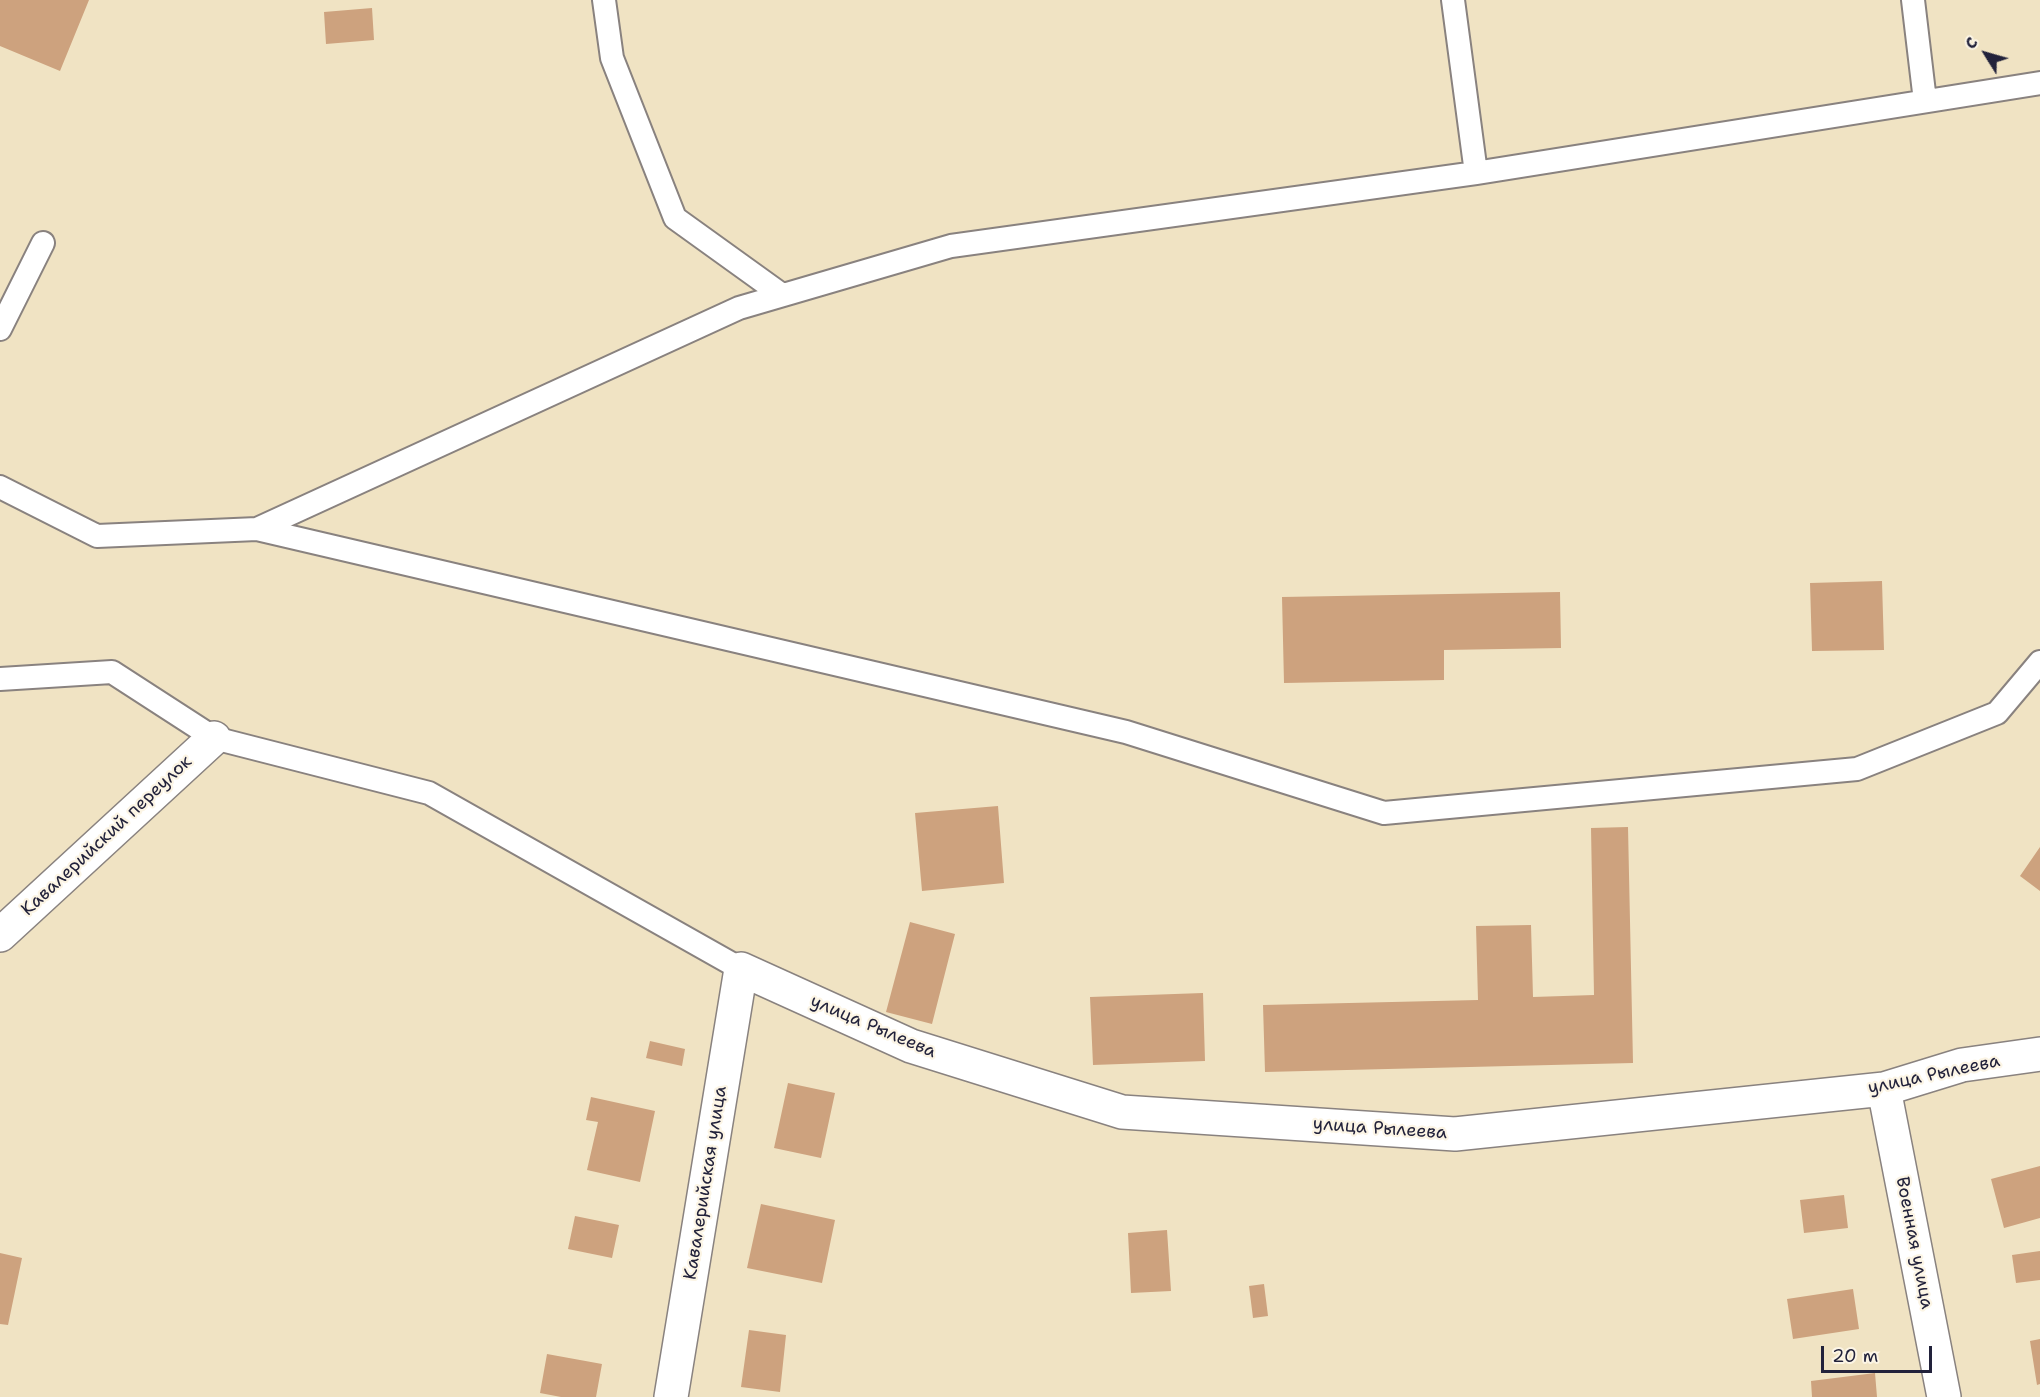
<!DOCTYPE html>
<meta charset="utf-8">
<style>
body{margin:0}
#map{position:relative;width:2040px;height:1397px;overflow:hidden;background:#f0e3c3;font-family:"Shantell Sans",sans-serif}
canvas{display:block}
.north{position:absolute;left:1956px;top:24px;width:60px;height:60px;-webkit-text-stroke:4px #fcf5e5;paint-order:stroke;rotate:307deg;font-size:16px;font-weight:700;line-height:24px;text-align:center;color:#22223b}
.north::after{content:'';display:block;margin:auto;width:21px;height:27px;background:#22223b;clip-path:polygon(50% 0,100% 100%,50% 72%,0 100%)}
.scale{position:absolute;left:1821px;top:1346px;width:111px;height:27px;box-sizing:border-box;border:3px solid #22223b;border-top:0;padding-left:8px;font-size:18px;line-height:21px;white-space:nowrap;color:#22223b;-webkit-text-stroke:4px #fcf5e5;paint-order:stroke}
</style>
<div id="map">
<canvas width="2040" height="1397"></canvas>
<div class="north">С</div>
<div class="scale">20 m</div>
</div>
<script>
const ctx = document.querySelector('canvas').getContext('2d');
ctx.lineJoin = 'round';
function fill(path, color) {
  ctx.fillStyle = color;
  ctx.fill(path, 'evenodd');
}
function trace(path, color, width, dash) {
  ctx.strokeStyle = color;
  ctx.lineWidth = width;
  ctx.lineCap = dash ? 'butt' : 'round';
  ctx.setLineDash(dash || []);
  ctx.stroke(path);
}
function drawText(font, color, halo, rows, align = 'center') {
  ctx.font = font + ' "Shantell Sans",sans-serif';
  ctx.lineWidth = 4.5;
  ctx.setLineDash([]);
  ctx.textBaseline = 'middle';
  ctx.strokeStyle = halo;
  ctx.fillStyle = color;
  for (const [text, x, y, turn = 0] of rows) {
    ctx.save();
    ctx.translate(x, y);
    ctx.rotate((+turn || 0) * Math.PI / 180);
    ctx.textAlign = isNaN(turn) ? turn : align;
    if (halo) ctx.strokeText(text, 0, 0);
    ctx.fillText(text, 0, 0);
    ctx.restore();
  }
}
fill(new Path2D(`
 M 0,0 L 89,0 L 60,71 L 0,46 Z
 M 372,8 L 374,40 L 326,44 L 324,12 Z
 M 1882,581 L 1884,650 L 1812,651 L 1810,583 Z
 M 1560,592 L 1561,648 L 1444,650 L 1444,680 L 1284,683 L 1282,597 Z
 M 998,806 L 1004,883 L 922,891 L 915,813 Z
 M 1628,827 L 1633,1063 L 1265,1072 L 1263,1005 L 1478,1000 L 1476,926 L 1531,925 L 1533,997 L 1594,995 L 1591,828 Z
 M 2040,847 L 2040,891 L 2020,876 Z
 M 910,922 L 955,934 L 932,1024 L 886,1012 Z
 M 1203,993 L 1205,1061 L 1093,1065 L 1090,997 Z
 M 650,1041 L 685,1049 L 682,1066 L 646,1058 Z
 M 788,1083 L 835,1093 L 821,1158 L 774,1148 Z
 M 591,1097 L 655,1111 L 640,1182 L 587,1170 L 598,1122 L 586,1120 Z
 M 2040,1166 L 2040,1218 L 2004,1228 L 1991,1179 Z
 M 1844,1195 L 1848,1228 L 1804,1233 L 1800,1200 Z
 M 761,1204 L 835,1220 L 822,1283 L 747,1268 Z
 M 575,1216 L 619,1225 L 612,1258 L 568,1249 Z
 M 1167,1230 L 1171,1291 L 1131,1293 L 1128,1233 Z
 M 2040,1251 L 2040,1280 L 2016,1283 L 2012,1255 Z
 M 0,1253 L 22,1258 L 8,1325 L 0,1324 Z
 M 1264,1284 L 1268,1316 L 1253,1318 L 1249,1286 Z
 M 1853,1289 L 1859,1329 L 1793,1339 L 1787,1299 Z
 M 749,1330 L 786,1335 L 780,1392 L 741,1387 Z
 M 2040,1339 L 2040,1384 L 2037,1385 L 2030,1341 Z
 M 547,1354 L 602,1364 L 596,1397 L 561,1397 L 540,1393 Z
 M 1875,1373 L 1877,1397 L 1812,1397 L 1811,1381 Z`), '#cda27e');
const lane = new Path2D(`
 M 604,0 L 612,58 L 675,218 L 782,295
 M 1453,0 L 1476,173
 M 1913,0 L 1925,101
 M 0,329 L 43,243
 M 0,487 L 97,536 L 257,529 L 739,308 L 951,246 L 1476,173 L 2040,83
 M 257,529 L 1126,732 L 1384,813 L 1857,769 L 1997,713 L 2040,662
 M 0,679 L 112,672 L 214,738 L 429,793 L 741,969`);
const street = new Path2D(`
 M 0,935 L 214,738
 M 1884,1089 L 1944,1397
 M 671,1397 L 741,969 L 911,1046 L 1122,1112 L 1455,1134 L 1884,1089 L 1962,1065 L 2040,1054`);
trace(lane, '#89827f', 26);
trace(street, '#89827f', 36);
trace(lane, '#fff', 22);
trace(street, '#fff', 33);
drawText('18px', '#22223b', '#fcf5e5', [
 ["Кавалерийский переулок",107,836,-43],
 ["улица Рылеева",873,1027,23],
 ["улица Рылеева",1934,1075,-12],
 ["улица Рылеева",1380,1129,4],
 ["Кавалерийская улица",706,1183,-81],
 ["Военная улица",1914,1243,79]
]);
</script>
